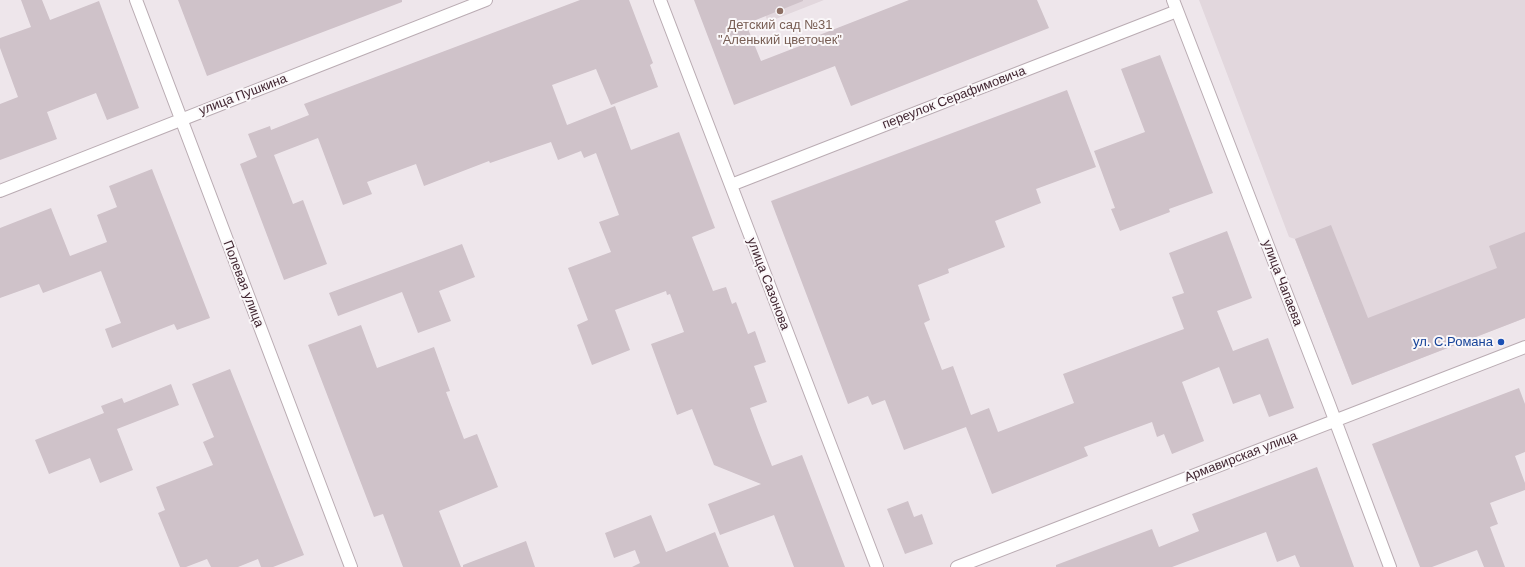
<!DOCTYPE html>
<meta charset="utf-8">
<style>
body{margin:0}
canvas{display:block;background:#eee6eb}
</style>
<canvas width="1525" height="567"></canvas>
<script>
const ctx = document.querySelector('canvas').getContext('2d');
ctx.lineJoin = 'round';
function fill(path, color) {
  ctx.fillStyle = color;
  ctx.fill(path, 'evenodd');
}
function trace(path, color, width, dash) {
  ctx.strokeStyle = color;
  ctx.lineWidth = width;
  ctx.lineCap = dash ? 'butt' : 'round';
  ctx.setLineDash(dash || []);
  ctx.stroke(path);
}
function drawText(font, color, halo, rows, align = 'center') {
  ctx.font = font + ' Arial,sans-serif';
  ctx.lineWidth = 4;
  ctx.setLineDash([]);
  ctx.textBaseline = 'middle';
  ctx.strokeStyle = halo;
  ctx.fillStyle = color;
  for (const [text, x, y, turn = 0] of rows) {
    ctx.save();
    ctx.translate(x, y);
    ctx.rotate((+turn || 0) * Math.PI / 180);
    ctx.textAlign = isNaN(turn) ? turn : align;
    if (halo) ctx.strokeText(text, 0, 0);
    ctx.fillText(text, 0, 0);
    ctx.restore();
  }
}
fill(new Path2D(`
 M 759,0 L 824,0 L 768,22 Z
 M 1199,0 L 1525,0 L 1525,318 L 1352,385 L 1295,239 L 1289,237 Z`), '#e2d7dd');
fill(new Path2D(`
 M 21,0 L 42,0 L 50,20 L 99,1 L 139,108 L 107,120 L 96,93 L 47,112 L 57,139 L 0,160 L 0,104 L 18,97 L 0,48 L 0,38 L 31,27 Z
 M 178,0 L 402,0 L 402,2 L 207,76 Z
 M 580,0 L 629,0 L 653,63 L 650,65 L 658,87 L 611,105 L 596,69 L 552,85 L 567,125 L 615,106 L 631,150 L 679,132 L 715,228 L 692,237 L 713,291 L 726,287 L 732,304 L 736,302 L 748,334 L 755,331 L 766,362 L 754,366 L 767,402 L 750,408 L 758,430 L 772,466 L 802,455 L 845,567 L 794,567 L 774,515 L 720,535 L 708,504 L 761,484 L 714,465 L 692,409 L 677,415 L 651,344 L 684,332 L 670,294 L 667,295 L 666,291 L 615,310 L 630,350 L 592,365 L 577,325 L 588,320 L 568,268 L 611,252 L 599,222 L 619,215 L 596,153 L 584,158 L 581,151 L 558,160 L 551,142 L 490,163 L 489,161 L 424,186 L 416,164 L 367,182 L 372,194 L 343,205 L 318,138 L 274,155 L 293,204 L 303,200 L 327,264 L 284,280 L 240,164 L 257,157 L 248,134 L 270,126 L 271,130 L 309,115 L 304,104 Z
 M 694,0 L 803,0 L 803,1 L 746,24 L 761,61 L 805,44 L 804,41 L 909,0 L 1037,0 L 1049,28 L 851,106 L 835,66 L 734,105 Z
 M 1160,55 L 1213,193 L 1169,209 L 1170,212 L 1120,231 L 1111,209 L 1115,208 L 1094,151 L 1145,132 L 1121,69 Z
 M 1067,90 L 1096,167 L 1036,189 L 1041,203 L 995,221 L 1005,247 L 948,269 L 949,273 L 918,285 L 930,320 L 924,323 L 942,370 L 953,366 L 971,415 L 989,408 L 998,432 L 1074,403 L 1063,374 L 1184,329 L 1172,297 L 1184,293 L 1169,253 L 1227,231 L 1252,298 L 1217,311 L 1233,351 L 1268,338 L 1294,408 L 1269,417 L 1260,394 L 1233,404 L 1219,367 L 1182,382 L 1204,441 L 1172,454 L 1164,434 L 1157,437 L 1152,422 L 1084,447 L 1088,456 L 992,494 L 966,427 L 904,450 L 885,400 L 872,405 L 868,396 L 848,404 L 771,201 Z
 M 152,169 L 210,318 L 177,330 L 174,324 L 112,348 L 105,329 L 121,323 L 101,271 L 43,293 L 39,284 L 0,298 L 0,228 L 51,208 L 70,256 L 107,242 L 97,215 L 117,207 L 109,186 Z
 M 1331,225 L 1368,318 L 1497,268 L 1489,246 L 1525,232 L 1525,318 L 1352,385 L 1295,239 Z
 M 462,244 L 475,277 L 439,291 L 451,321 L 418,333 L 402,292 L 338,316 L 329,293 Z
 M 361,325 L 377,368 L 434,347 L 450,391 L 446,392 L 464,439 L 477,434 L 498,487 L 439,511 L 461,567 L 403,567 L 383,514 L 374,517 L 308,345 Z
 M 230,369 L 304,555 L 273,567 L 261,567 L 258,559 L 238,567 L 211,567 L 207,559 L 186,567 L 180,567 L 158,513 L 165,510 L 156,487 L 213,465 L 203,442 L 214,437 L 192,384 Z
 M 171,384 L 179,405 L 117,429 L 133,470 L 100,483 L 90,458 L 49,474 L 35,440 L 104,413 L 101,406 L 122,398 L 124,403 Z
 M 1519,388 L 1525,404 L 1525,452 L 1515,456 L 1525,483 L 1525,490 L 1490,503 L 1498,524 L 1490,527 L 1505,567 L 1484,567 L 1477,550 L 1432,567 L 1420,567 L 1372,444 Z
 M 1317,467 L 1354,567 L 1300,567 L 1295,555 L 1277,562 L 1266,532 L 1172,567 L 1056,567 L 1056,565 L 1152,529 L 1159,547 L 1199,531 L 1192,514 Z
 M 908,501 L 914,517 L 922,514 L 933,544 L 905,554 L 887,509 Z
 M 651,515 L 666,552 L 715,532 L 729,567 L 632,567 L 640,563 L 635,550 L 614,558 L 605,533 Z
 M 526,541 L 535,567 L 463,567 L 463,565 Z`), '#cfc2c9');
const minor = new Path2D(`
 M 136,0 L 351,567
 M 660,0 L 877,567
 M 1173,0 L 1329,404 L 1390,567
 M 731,185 L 1177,11
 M 0,191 L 486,0
 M 957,567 L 1525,347`);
trace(minor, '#baacb3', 14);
trace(minor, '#fff', 12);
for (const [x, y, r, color] of [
 [780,11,4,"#8d6e63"],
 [1501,342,4,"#1a4fb4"]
]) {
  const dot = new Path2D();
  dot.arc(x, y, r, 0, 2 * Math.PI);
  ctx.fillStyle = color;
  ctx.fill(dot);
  trace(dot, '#faf7f9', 1.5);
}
drawText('13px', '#785e54', '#faf7f9', [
 ["Детский сад №31",780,25],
 ["\"Аленький цветочек\"",780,40]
]);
drawText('13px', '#402530', '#faf7f9', [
 ["улица Пушкина",243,95,-21],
 ["переулок Серафимовича",954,98,-21],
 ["улица Чапаева",1282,283,69],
 ["Полевая улица",243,284,69],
 ["улица Сазонова",768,284,69],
 ["Армавирская улица",1241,457,-21]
]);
drawText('13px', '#164399', '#faf7f9', [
 ["ул. С.Романа",1493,342]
], 'right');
</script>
